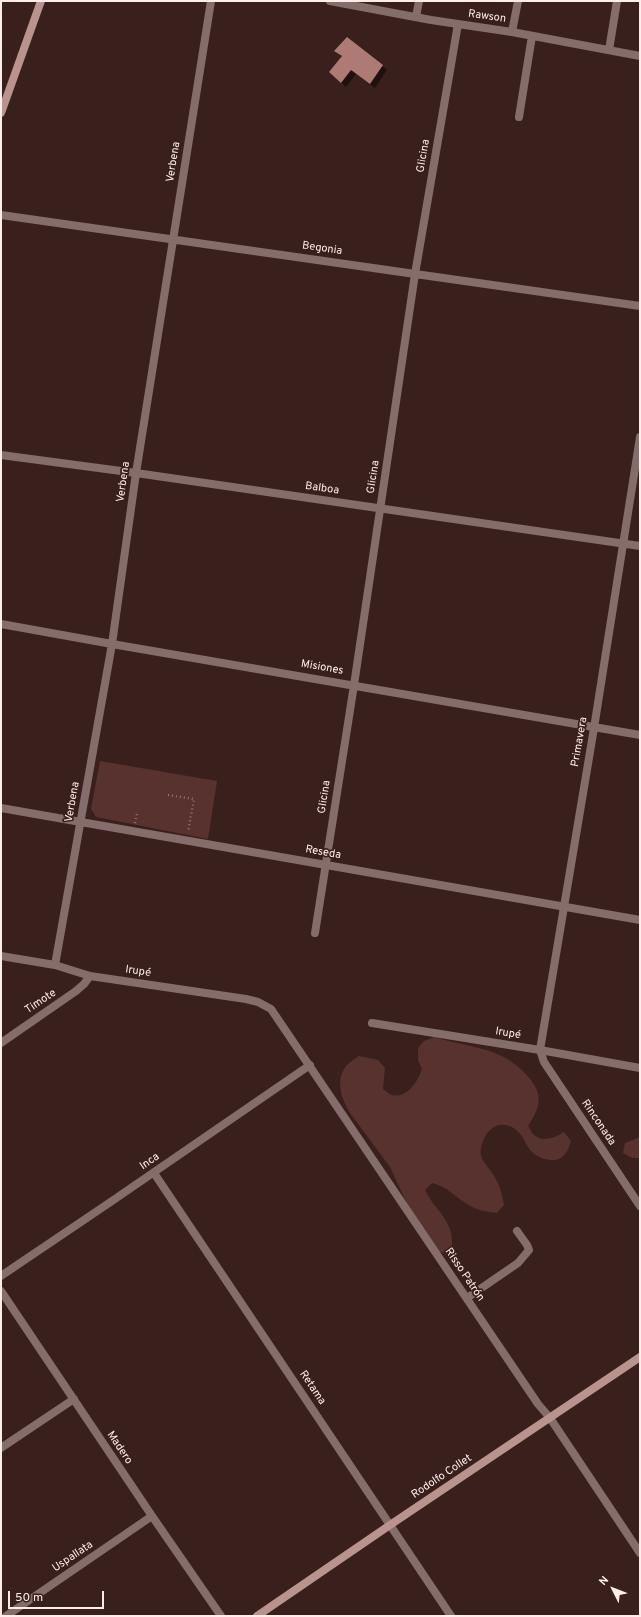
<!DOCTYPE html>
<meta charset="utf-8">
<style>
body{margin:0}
#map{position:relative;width:641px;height:1617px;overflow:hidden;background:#3a201d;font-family:Overpass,sans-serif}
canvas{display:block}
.frame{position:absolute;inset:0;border:2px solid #fdeeec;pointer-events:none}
.north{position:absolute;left:593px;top:1569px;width:40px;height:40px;-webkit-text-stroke:3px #3a201d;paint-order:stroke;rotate:312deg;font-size:11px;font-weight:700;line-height:16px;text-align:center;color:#fdeeec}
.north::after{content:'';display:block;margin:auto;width:14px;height:18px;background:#fdeeec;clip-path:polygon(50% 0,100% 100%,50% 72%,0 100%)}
.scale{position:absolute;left:8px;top:1591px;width:96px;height:18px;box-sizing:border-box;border:2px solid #fdeeec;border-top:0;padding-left:5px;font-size:12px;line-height:14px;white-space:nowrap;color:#fdeeec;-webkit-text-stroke:3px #3a201d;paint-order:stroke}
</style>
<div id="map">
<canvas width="641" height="1617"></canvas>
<div class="frame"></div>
<div class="north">N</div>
<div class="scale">50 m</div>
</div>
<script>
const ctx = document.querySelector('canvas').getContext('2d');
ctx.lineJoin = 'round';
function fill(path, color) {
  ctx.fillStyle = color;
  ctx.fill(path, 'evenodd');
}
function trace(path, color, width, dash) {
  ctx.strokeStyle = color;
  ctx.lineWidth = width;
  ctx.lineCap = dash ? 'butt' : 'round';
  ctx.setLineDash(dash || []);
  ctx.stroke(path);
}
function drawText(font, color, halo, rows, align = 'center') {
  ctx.font = font + ' Overpass,sans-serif';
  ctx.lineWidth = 3.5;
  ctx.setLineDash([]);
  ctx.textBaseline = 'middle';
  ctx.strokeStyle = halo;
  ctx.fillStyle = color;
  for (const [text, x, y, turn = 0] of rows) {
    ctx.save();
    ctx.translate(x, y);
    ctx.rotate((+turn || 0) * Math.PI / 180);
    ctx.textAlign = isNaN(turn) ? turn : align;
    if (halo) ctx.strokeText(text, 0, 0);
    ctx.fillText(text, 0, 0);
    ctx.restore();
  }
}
fill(new Path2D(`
 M 100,761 L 217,781 L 208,839 L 96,817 L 91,809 Z
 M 434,1037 C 470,1048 506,1047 531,1080 C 544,1097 539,1109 528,1126 C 530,1128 531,1132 533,1134 C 542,1143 555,1138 564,1132 L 571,1141 C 569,1148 567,1153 562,1157 C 554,1164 537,1158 531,1151 C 527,1147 525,1140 521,1135 C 509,1119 490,1122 483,1141 C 476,1159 486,1162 494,1176 C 500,1185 502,1194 504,1205 L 497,1213 C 486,1212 476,1210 467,1204 C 453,1195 448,1187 432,1183 L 425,1190 C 435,1211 454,1220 452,1246 L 445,1253 L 435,1251 L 409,1208 L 390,1167 L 350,1113 C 343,1101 336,1085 343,1071 C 346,1064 353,1060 359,1056 L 378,1060 L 385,1068 L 383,1089 C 386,1091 389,1094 392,1095 C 407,1099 418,1081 422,1069 L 418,1060 L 418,1048 L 424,1041 Z
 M 640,1137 L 640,1158 L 632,1158 L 623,1153 L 625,1143 Z`), '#57322e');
fill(new Path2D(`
 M 347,38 L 387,70 L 375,88 L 356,74 L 346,87 L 331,72 L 342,57 L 336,51 Z`), '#0007');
fill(new Path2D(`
 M 347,37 L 383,65 L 370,84 L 351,70 L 341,83 L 329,72 L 342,56 L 334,51 Z`), '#ae7b74');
trace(new Path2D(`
 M 168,795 L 194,799 L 188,832
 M 135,823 L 137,814`), '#8d7775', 2.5, [1, 3]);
trace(new Path2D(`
 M 467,1298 L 518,1263 L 529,1250 L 527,1245 L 517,1231`), '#846d6a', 8);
trace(new Path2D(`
 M 330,1 L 431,20 L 512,32 L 640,56
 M 416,17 L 419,1
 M 512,32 L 518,1
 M 609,50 L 617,1
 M 519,117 L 532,36
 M 1,215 L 640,306
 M 640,437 L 594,728 L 540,1050 L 544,1062 L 640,1206
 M 1,455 L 136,473 L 640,546
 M 1,624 L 112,644 L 640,735
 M 1,808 L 640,920
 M 315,933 L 354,685 L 415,274 L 458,24
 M 1,956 L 55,965 L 90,976 L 246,999 L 258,1002 L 271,1009 L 538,1404 L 550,1418 L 640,1553
 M 55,965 L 112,644 L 136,473 L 211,1
 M 372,1023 L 540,1050 L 640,1068
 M 1,1043 L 76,991 L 84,984 L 90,976
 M 154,1173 L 451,1616
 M 1,1276 L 112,1201 L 310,1065
 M 1,1291 L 152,1516 L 221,1616
 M 1,1448 L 74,1399
 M 6,1616 L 152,1516`), '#846d6a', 8);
trace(new Path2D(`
 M 1,113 L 41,1
 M 257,1616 L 390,1525 L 640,1357`), '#b9948f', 8);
drawText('11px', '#fdeeec', '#3a201d', [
 ["Rawson",487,17,8],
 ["Glicina",424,156,-80],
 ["Verbena",174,162,-81],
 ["Begonia",322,249,8],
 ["Glicina",374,477,-81],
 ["Verbena",124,482,-82],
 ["Balboa",322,489,8],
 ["Misiones",322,668,10],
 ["Primavera",580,742,-80],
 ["Glicina",325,797,-81],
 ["Verbena",73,802,-80],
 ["Reseda",323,853,10],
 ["Irupé",138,972,8],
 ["Timote",41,1002,-34],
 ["Irupé",508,1034,9],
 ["Rinconada",598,1123,56],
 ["Inca",150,1162,-35],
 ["Risso Patrón",464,1275,56],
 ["Retama",312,1388,56],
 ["Madero",119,1448,56],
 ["Rodolfo Collet",442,1477,-34],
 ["Uspallata",73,1557,-34]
]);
</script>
